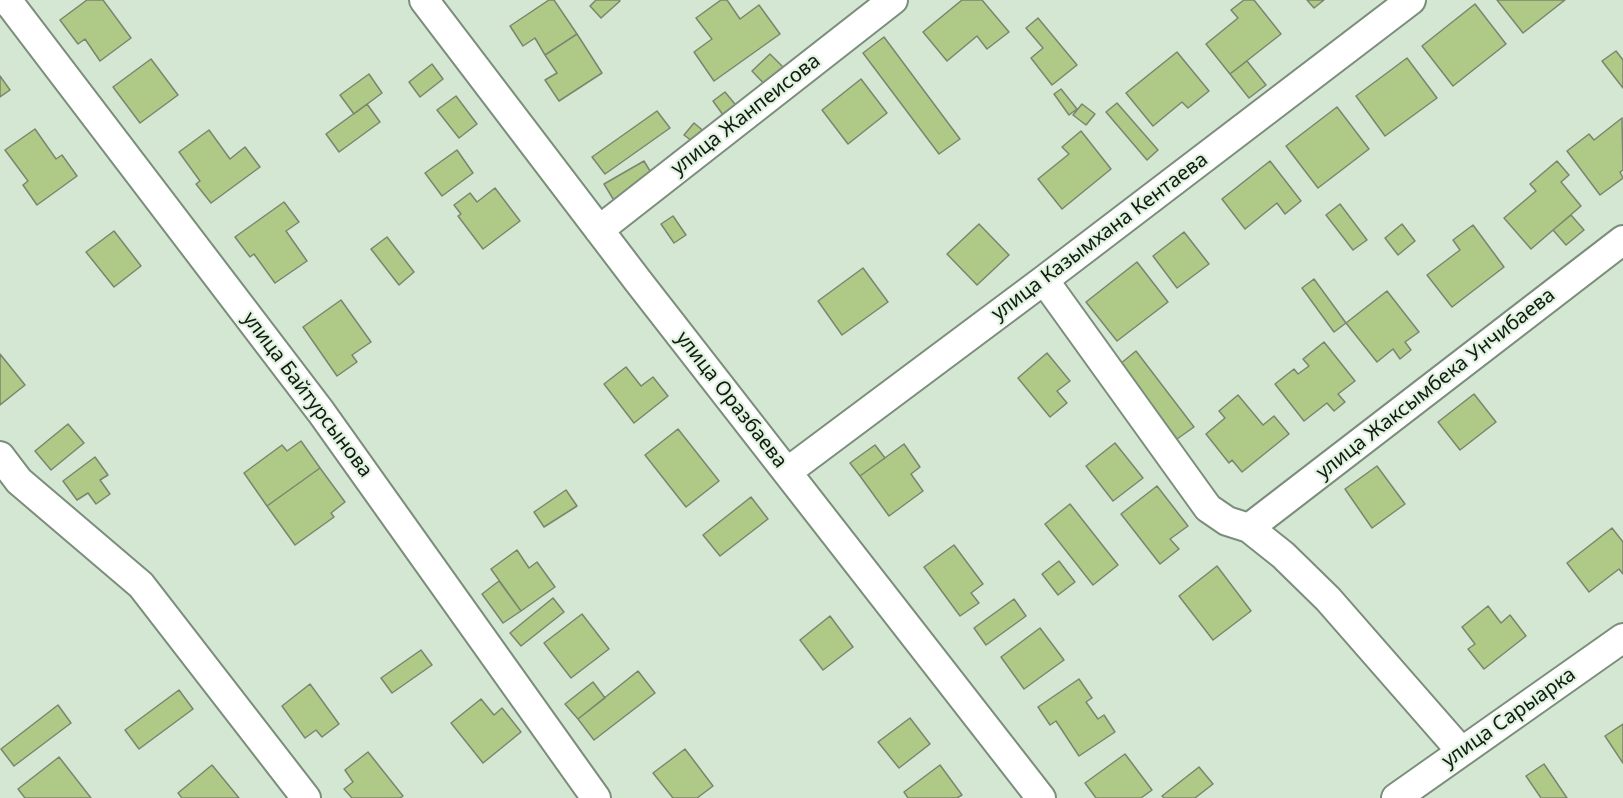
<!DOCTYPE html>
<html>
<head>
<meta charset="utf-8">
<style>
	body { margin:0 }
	canvas { display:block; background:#d3e7d2 }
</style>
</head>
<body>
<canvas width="1623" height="798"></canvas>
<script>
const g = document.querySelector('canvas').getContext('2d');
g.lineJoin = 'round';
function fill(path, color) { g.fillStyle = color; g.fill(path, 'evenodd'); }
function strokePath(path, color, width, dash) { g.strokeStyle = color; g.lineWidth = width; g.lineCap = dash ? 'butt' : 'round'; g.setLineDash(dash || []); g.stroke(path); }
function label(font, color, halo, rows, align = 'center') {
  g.font = font + ' "Noto Sans",sans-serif'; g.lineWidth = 4.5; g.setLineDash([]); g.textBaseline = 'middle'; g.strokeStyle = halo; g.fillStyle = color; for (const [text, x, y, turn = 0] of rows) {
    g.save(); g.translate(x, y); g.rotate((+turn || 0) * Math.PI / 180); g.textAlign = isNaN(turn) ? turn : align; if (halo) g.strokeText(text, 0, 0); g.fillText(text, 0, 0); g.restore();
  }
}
const building = new Path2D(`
	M87,0H103L131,38L100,61L85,39L78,44L60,20Z
	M549,0H554L577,34L545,55L535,38L523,46L510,26Z
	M596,0H619L620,1L601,18L590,6Z
	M721,0H727L740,19L759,5L780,34L714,81L694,52L712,39L696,18Z
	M962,0H982L1009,32L987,49L977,36L947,61L923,32Z
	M1244,0H1254L1281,34L1230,74L1206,44L1238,18L1231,10Z
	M1307,0H1324L1314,8Z
	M1497,0H1565L1523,33Z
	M1475,4L1506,44L1453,86L1422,46Z
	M1038,18L1077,65L1052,85L1031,58L1043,48L1026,28Z
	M577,34L602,73L559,101L545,80L557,73L545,55Z
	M884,37L960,139L939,154L863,53Z
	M1616,51L1623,60V88L1602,61Z
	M1177,52L1209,91L1188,108L1182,102L1153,126L1126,93Z
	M770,54L787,71L769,89L752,71Z
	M1407,58L1437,98L1385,136L1356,96Z
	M151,59L178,95L140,123L113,87Z
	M1247,61L1266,85L1249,98L1230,74Z
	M432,64L443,79L420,97L409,82Z
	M369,74L382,93L354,114L340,95Z
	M0,76L10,90L0,97Z
	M861,79L887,113L848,144L822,110Z
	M1061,89L1077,109L1069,115L1054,94Z
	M725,92L739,109L726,119L713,101Z
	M456,96L477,124L459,138L437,110Z
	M1117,103L1158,150L1147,160L1106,112Z
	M367,104L380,122L339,152L326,134Z
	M1082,104L1095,114L1086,125L1073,115Z
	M1337,107L1369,149L1318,188L1286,146Z
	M657,111L670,128L605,174L592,157Z
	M1622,118L1623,170L1620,172L1623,178L1600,195L1567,151L1589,134L1594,140Z
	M694,123L706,133L697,145L684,135Z
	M35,129L56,159L62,155L77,176L37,205L23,185L28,181L5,150Z
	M209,130L230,159L245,147L260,167L211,203L196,184L200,181L179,152Z
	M1081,131L1111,169L1062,209L1038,179L1069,154L1062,147Z
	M457,150L473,173L442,196L425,173Z
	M644,161L653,176L615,202L604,184Z
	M1270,161L1301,201L1285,214L1277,203L1245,229L1222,199Z
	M1557,161L1569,175L1561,182L1581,206L1531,249L1504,218L1536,191L1530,184Z
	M495,188L520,221L483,249L458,216L461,214L454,205L470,193L477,202Z
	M284,202L299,222L286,231L307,261L275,283L254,254L250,257L235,237Z
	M1340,204L1367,240L1353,250L1326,215Z
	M1571,215L1584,230L1566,245L1553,230Z
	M673,216L686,235L674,243L661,224Z
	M979,224L1009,255L977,285L947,254Z
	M1402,224L1415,241L1398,255L1385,238Z
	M1473,225L1504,267L1452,307L1427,275L1460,250L1453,240Z
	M114,231L141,266L114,287L86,252Z
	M1184,232L1209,264L1177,288L1153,256Z
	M387,237L414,272L399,285L371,249Z
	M1137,262L1168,302L1117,341L1086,302Z
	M863,268L888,302L842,335L818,301Z
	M1314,279L1346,323L1334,332L1302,288Z
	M1387,291L1419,332L1405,342L1411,350L1400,359L1393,349L1377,362L1346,323Z
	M341,300L371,342L352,355L357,362L337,376L303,327Z
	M1324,342L1355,381L1338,394L1345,402L1334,411L1327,403L1304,421L1275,384L1294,369L1298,374L1309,366L1303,359Z
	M1136,351L1194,427L1177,439L1120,364Z
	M1047,353L1070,381L1057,391L1067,403L1050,417L1018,378Z
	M0,354L25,385L0,405Z
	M626,367L641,386L653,377L668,396L634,423L604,384Z
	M1474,394L1496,422L1460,450L1438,422Z
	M1238,395L1263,425L1274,416L1289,434L1242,472L1232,460L1229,463L1206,434L1225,418L1219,411Z
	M68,424L84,443L51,470L35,451Z
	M678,429L719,481L686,507L645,455Z
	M301,441L320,468L267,506L244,473L282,445L287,451Z
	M1115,443L1143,478L1113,501L1086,466Z
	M904,444L920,467L911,474L923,491L889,516L860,476Z
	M875,445L885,458L860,476L850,463Z
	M95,457L108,475L100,480L110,494L96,504L88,493L77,500L63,481Z
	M1377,466L1405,504L1372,528L1345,489Z
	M320,468L345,502L331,513L334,517L295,545L267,506Z
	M1157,486L1188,526L1170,539L1179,549L1160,564L1121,514Z
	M566,490L577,506L544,527L534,512Z
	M751,497L768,519L720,556L703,535Z
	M1070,504L1118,565L1093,585L1045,524Z
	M1612,528L1623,542V574L1619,569L1589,592L1567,563Z
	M954,545L983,584L971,593L979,603L960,616L924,567Z
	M517,550L529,568L537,562L555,587L521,611L491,569Z
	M1059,561L1075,582L1058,595L1042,574Z
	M1217,566L1251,611L1213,640L1179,596Z
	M499,581L521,611L503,623L482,594Z
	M553,598L564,612L521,646L510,633Z
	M1014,599L1026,616L986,645L974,628Z
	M1488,606L1501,623L1510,615L1526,636L1484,669L1468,649L1475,644L1462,627Z
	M582,614L609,649L571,678L544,643Z
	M830,616L853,647L823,670L800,640Z
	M1040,628L1064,660L1024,689L1001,657Z
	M421,650L432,665L392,693L381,678Z
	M638,671L655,693L594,740L578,719Z
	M1079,679L1092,698L1086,702L1098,719L1104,715L1115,732L1079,756L1056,721L1050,725L1038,707Z
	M593,682L605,698L578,719L565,704Z
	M310,684L339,724L322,737L316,730L305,738L282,706Z
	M179,690L193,709L139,749L125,730Z
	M481,699L494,715L502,708L521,732L483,763L451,723Z
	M58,705L71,723L14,766L1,749Z
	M910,718L930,744L899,768L878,742Z
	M1623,724V763L1605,736Z
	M685,749L713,786L697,798H673L653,773Z
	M368,752L403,796L400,798H352L344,789L353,782L345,770Z
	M1125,754L1152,790L1141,798H1096L1085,783Z
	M59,757L91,798H25L18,789Z
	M1544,764L1567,798H1541L1526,776Z
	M212,765L239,798H182L178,793Z
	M940,765L962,795L957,798H908L904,792Z
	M1199,767L1213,784L1195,798H1164L1162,796Z`);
const street = new Path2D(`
	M7,0L321,412L596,798
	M424,0L638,281L1041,798
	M599,230L893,0
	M1044,280L1208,508L1227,521L1249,528L1283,555L1328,599L1461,751
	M0,456L19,481L141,585L306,798
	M787,472L1044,280L1411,0
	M1249,528L1623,240
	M1396,798L1623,638`);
const streetNames = [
	["улица Жанпеисова",746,115,-38],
	["улица Казымхана Кентаева",1100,237,-37],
	["улица Жаксымбека Унчибаева",1436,384,-38],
	["улица Байтурсынова",307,395,53],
	["улица Оразбаева",731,400,52],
	["улица Сарыарка",1509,718,-35]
];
fill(building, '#afca86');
strokePath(building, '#7c856f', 1.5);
strokePath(street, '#7b8d7b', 32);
strokePath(street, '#fff', 28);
label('20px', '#131a13', '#e0f4df', streetNames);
</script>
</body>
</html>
